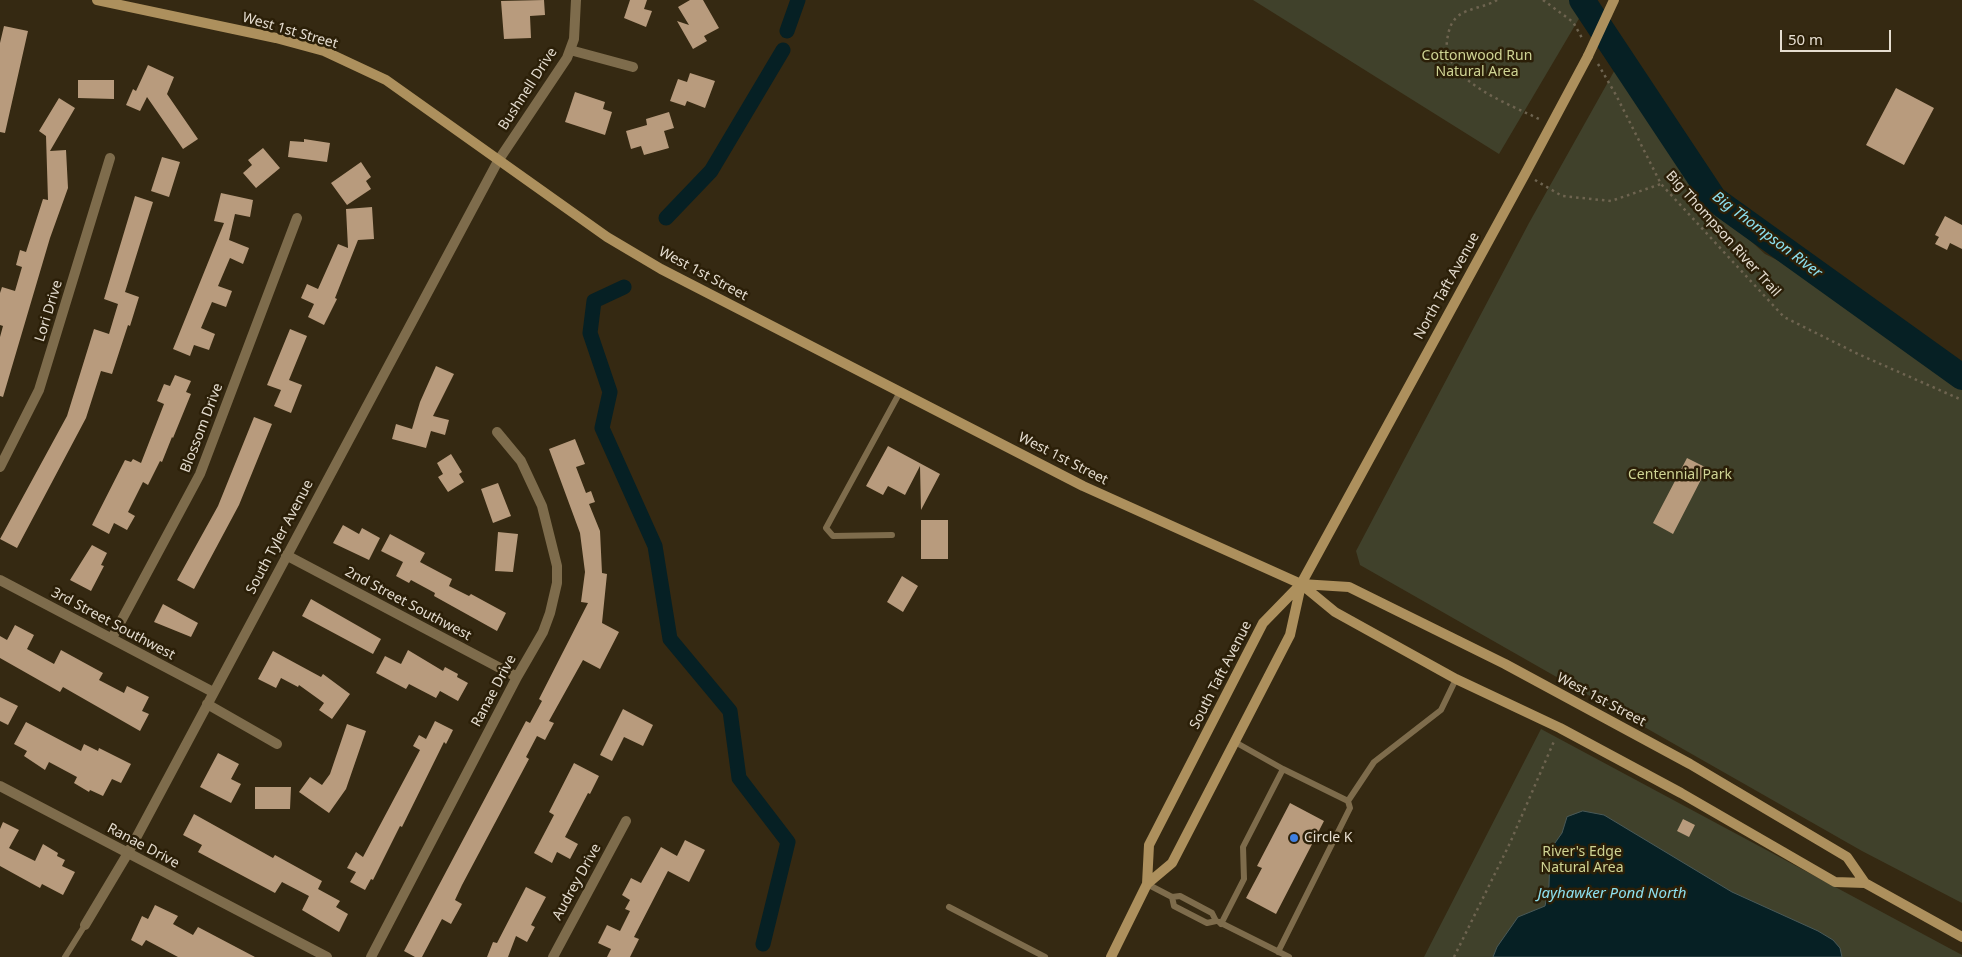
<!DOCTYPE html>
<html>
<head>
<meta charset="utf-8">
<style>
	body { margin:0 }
	#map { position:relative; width:1962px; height:957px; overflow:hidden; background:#352912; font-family:"Noto Sans",sans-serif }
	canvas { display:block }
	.scale { position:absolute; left:1780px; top:30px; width:111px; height:22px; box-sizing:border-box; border:2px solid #e5ddd0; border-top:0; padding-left:6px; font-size:15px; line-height:18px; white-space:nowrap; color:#e5ddd0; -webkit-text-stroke:4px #2b1f08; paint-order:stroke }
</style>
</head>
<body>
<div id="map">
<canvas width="1962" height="957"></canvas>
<div class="scale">50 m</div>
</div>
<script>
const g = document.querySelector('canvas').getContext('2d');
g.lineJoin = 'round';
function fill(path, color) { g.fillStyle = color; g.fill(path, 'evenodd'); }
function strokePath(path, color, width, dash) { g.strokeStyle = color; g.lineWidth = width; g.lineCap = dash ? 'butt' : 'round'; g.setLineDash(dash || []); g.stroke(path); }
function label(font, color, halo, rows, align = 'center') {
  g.font = font + ' "Noto Sans",sans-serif'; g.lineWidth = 5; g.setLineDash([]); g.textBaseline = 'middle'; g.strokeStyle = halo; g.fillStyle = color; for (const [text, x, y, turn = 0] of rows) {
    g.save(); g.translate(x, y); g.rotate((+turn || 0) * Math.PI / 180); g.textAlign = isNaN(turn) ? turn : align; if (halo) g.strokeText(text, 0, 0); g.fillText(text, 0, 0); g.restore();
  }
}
const green = new Path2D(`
	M1253,0H1590L1499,154Z
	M1617,66L1671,148L1698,193L1765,254L1803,273L1900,347L1962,384V903L1862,851L1360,565L1356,551L1529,223Z
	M1541,729L1962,955V957H1424Z`);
const water = new Path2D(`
	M1583,811L1604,815L1732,892L1818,931L1833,940L1840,948L1842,957H1493L1497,947L1518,917L1545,906L1549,886L1550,850L1562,833L1567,817Z`);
const canal = new Path2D(`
	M787,31L798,0
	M666,218L711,171L783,50
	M624,287L594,301L590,333L610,392L602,428L655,546L670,639L730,711L739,778L788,842L763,944`);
const river = new Path2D(`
	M1582,0L1714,199L1962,377`);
const building = new Path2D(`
	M544,0L545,15L530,16L531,38L504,39L501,1Z
	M630,0H647L644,9L652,11L646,27L624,18Z
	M690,0H703L719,28L704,36L707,41L693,49L677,21L689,25L678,7Z
	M4,26L28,31L5,133L0,132V43Z
	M148,65L174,77L167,94L198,139L183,149L147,97L140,111L126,105L133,89L136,91Z
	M690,73L715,81L705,108L687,101L685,106L670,101L678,79L687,82Z
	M78,80H114V99L78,98Z
	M1896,88L1934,108L1904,165L1866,145Z
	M575,92L605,102L603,109L612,112L605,135L565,122Z
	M59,98L75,108L50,151L66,150L68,188L50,238L3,397L0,396V337L3,326L0,325V293L2,287L15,291L22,267L16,265L20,250L26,252L43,199L48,200L46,136L39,131Z
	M669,112L674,128L664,131L669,148L644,155L641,146L631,149L626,131L647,125L646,119Z
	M304,139L330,143L327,162L288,157L290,141L304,142Z
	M263,148L280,168L256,188L243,173L252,165L248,160Z
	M162,157L180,162L169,197L151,191Z
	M361,162L371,177L366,181L371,189L347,205L331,183Z
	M221,193L253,200L250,217L235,214L229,240L249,248L243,264L230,258L218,286L232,291L226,307L212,302L201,328L215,334L209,350L194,345L190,356L173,349L224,223L214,221Z
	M135,196L153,202L125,292L139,297L130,326L128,325L112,374L101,371L86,418L17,548L0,539L67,416L94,329L109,334L118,304L104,299Z
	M372,207L374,239L358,240L335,298L337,299L324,325L308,317L314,304L301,298L307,284L318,289L338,244L348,248L346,209Z
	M1945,216L1962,225V249L1950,243L1947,250L1935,244L1939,237L1935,235Z
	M290,329L307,336L289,380L302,385L291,413L274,406L281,390L267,385Z
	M436,366L454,374L433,416L449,420L445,435L431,431L426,448L392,439L396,424L412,429L420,402Z
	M175,375L191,381L186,392L191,394L173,438L172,437L162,462L160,461L148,485L143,482L128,512L135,516L127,530L114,523L109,534L92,525L95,519L125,460L131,462L133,459L141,463L164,404L157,401L164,384L170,386Z
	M254,417L272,424L239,505L194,589L177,580L218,506Z
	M575,439L585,464L576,467L586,493L591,491L595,502L589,504L600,531L602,573L607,574L602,623L619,632L600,669L583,660L549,721L554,723L545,740L537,736L526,757L529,759L462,885L455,900L462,904L451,924L442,919L422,957H415L404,951L526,721L530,723L542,701L539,699L588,603L581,602L585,572L580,533L549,449Z
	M888,446L940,474L921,510L920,466L905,495L888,486L883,495L866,486Z
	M451,454L462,472L459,474L464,482L448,492L438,477L443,474L437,463Z
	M1687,458L1707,468L1673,534L1653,523Z
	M498,483L511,516L493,523L481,489Z
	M921,520H948V559H921Z
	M343,525L359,534L362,528L380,538L369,560L333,543Z
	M498,532L518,534L513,572L495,571Z
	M390,534L425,553L420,562L452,579L449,586L469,596L471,594L506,613L497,631L434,596L435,593L411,580L409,583L396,576L403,562L381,551Z
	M92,545L107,553L101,565L104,566L91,591L70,580Z
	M902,576L918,586L903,612L887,602Z
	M311,599L381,639L373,654L302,616Z
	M163,604L198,623L191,637L154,622Z
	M15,625L34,635L27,649L54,664L61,650L103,673L99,680L124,693L127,686L149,697L142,711L149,714L140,731L63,687L60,692L0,658V636L7,640Z
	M408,650L443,671L445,667L458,674L457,677L468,683L458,701L440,691L436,698L409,684L406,689L376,673L385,656L401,664Z
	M273,651L321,677L323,674L350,694L332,719L319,710L324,703L299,685L298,687L281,678L276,688L258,679Z
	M0,697L18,706L8,725L0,721Z
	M623,709L653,725L643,746L624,737L612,761L600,755Z
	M435,721L453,730L446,744L444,742L402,827L400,826L373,880L371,879L365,890L350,882L356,872L347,868L356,852L363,857L420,750L413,746L419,735L426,739Z
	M26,722L81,751L84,744L98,751L99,748L131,764L121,783L112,779L103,796L90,790L89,792L74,783L77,777L49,762L45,770L24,756L27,751L14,744Z
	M347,724L366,731L346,789L329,813L299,792L310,777L322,785L330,774Z
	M218,753L239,764L231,779L241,784L231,803L200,787Z
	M574,763L599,776L590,794L588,793L565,837L578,844L570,859L557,852L552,863L534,853L554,815L549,812Z
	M255,787H291L290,809H255Z
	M1290,803L1324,821L1276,914L1246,898L1262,868L1257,866Z
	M194,814L273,858L275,855L322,881L318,889L340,901L336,907L348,914L339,932L302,910L309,896L282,882L275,893L198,852L202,845L183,835Z
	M1683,819L1695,825L1689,837L1677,831Z
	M3,822L19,830L9,848L35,861L43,844L58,853L57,856L65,860L62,866L75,872L63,895L42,884L40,888L0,866V829Z
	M685,840L705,850L689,882L668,871L634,937L639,939L630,957H607L611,949L598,943L607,925L620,931L630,911L625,909L630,900L622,895L631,878L641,883L661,847L677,856Z
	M526,887L546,897L531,925L535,927L527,942L516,936L508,957H487L493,942L497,943Z
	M155,905L178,916L173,924L193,935L198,927L255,957H178L146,940L142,946L131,940L142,916L148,919Z`);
const path = new Path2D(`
	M1497,0C1486,7 1468,8 1458,16C1450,23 1449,30 1447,40C1442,81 1512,105 1541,120
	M1543,0L1573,22L1582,38
	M1598,64L1616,95L1661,184L1784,317L1858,354L1962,400
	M1535,180L1562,196L1611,201L1661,184
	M1454,957L1510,843L1555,739`);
const lane = new Path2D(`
	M892,535L833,536L826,528L900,392
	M1348,801L1374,762L1441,710L1456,679
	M1147,884L1172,897L1180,896L1212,913L1216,921L1207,923L1174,906L1172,897
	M949,907L1045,957
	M1219,922L1289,957
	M1221,924L1244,879L1243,847L1283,769L1235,742
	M1278,952L1350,808L1348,801L1283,769
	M65,957L85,925`);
const street = new Path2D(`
	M570,50L633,67
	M0,467L39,390L110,158
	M286,555L517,677
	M0,580L213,692
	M112,638L200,474L297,218
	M207,704L277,744
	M0,786L327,957
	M85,925L128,853L498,161L567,58L574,39L576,0
	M371,957L517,677L543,632L550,613L557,583V566L542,506L521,461L497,432
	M553,957L626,821`);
const secondary = new Path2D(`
	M97,0L276,38L324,51L386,80L607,237L661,269L1083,486L1301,584L1335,612L1456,679L1560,728L1681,793L1835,882L1865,883L1962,937
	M1301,584L1349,587L1505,664L1690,764L1847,857L1865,883
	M1147,884L1172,863L1290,635L1301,585
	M1111,957L1147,884L1149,845L1263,623L1301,584L1525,174L1588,56`);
const secondaryBridge = new Path2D(`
	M1588,56L1614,0`);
const markers = [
	[1294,838,5,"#3f7fe0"]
];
const streetNames = [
	["West 1st Street",290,31,16],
	["Bushnell Drive",528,89,-57],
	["Big Thompson River Trail",1723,234,48],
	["West 1st Street",703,274,28],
	["North Taft Avenue",1447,286,-61],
	["Lori Drive",49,311,-73],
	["Blossom Drive",202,428,-69],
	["West 1st Street",1063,459,27],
	["South Tyler Avenue",280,537,-62],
	["2nd Street Southwest",408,604,28],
	["3rd Street Southwest",113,624,28],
	["South Taft Avenue",1221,675,-63],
	["Ranae Drive",494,691,-62],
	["West 1st Street",1601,700,28],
	["Ranae Drive",143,846,28],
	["Audrey Drive",577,882,-61]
];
const parkNames = [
	["Cottonwood Run",1477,56],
	["Natural Area",1477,72],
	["Centennial Park",1680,475],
	["River's Edge",1582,852],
	["Natural Area",1582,868]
];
const poiNames = [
	["Circle K",1304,838]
];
const waterNames = [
	["Big Thompson River",1767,235,37],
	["Jayhawker Pond North",1612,894]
];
fill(green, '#40412b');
fill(water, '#062024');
strokePath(water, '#495958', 1);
strokePath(canal, '#062024', 15);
strokePath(river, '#062024', 26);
fill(building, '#b89b7d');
strokePath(path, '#6e6450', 2.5, [2.5, 4]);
strokePath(lane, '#7e6c4c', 6);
strokePath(street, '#7e6c4c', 10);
strokePath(secondary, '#ad905d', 10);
strokePath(secondaryBridge, '#ad905d', 10);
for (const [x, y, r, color] of markers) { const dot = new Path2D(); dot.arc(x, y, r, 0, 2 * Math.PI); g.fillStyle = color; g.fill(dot); strokePath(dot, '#2b1f08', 2); }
label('14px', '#e5ddd0', '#2b1f08', streetNames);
label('14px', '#cfd494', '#2b1f08', parkNames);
label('14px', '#e5ddd0', '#2b1f08', poiNames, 'left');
label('italic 15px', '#8de0ef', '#2b1f08', waterNames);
</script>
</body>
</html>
